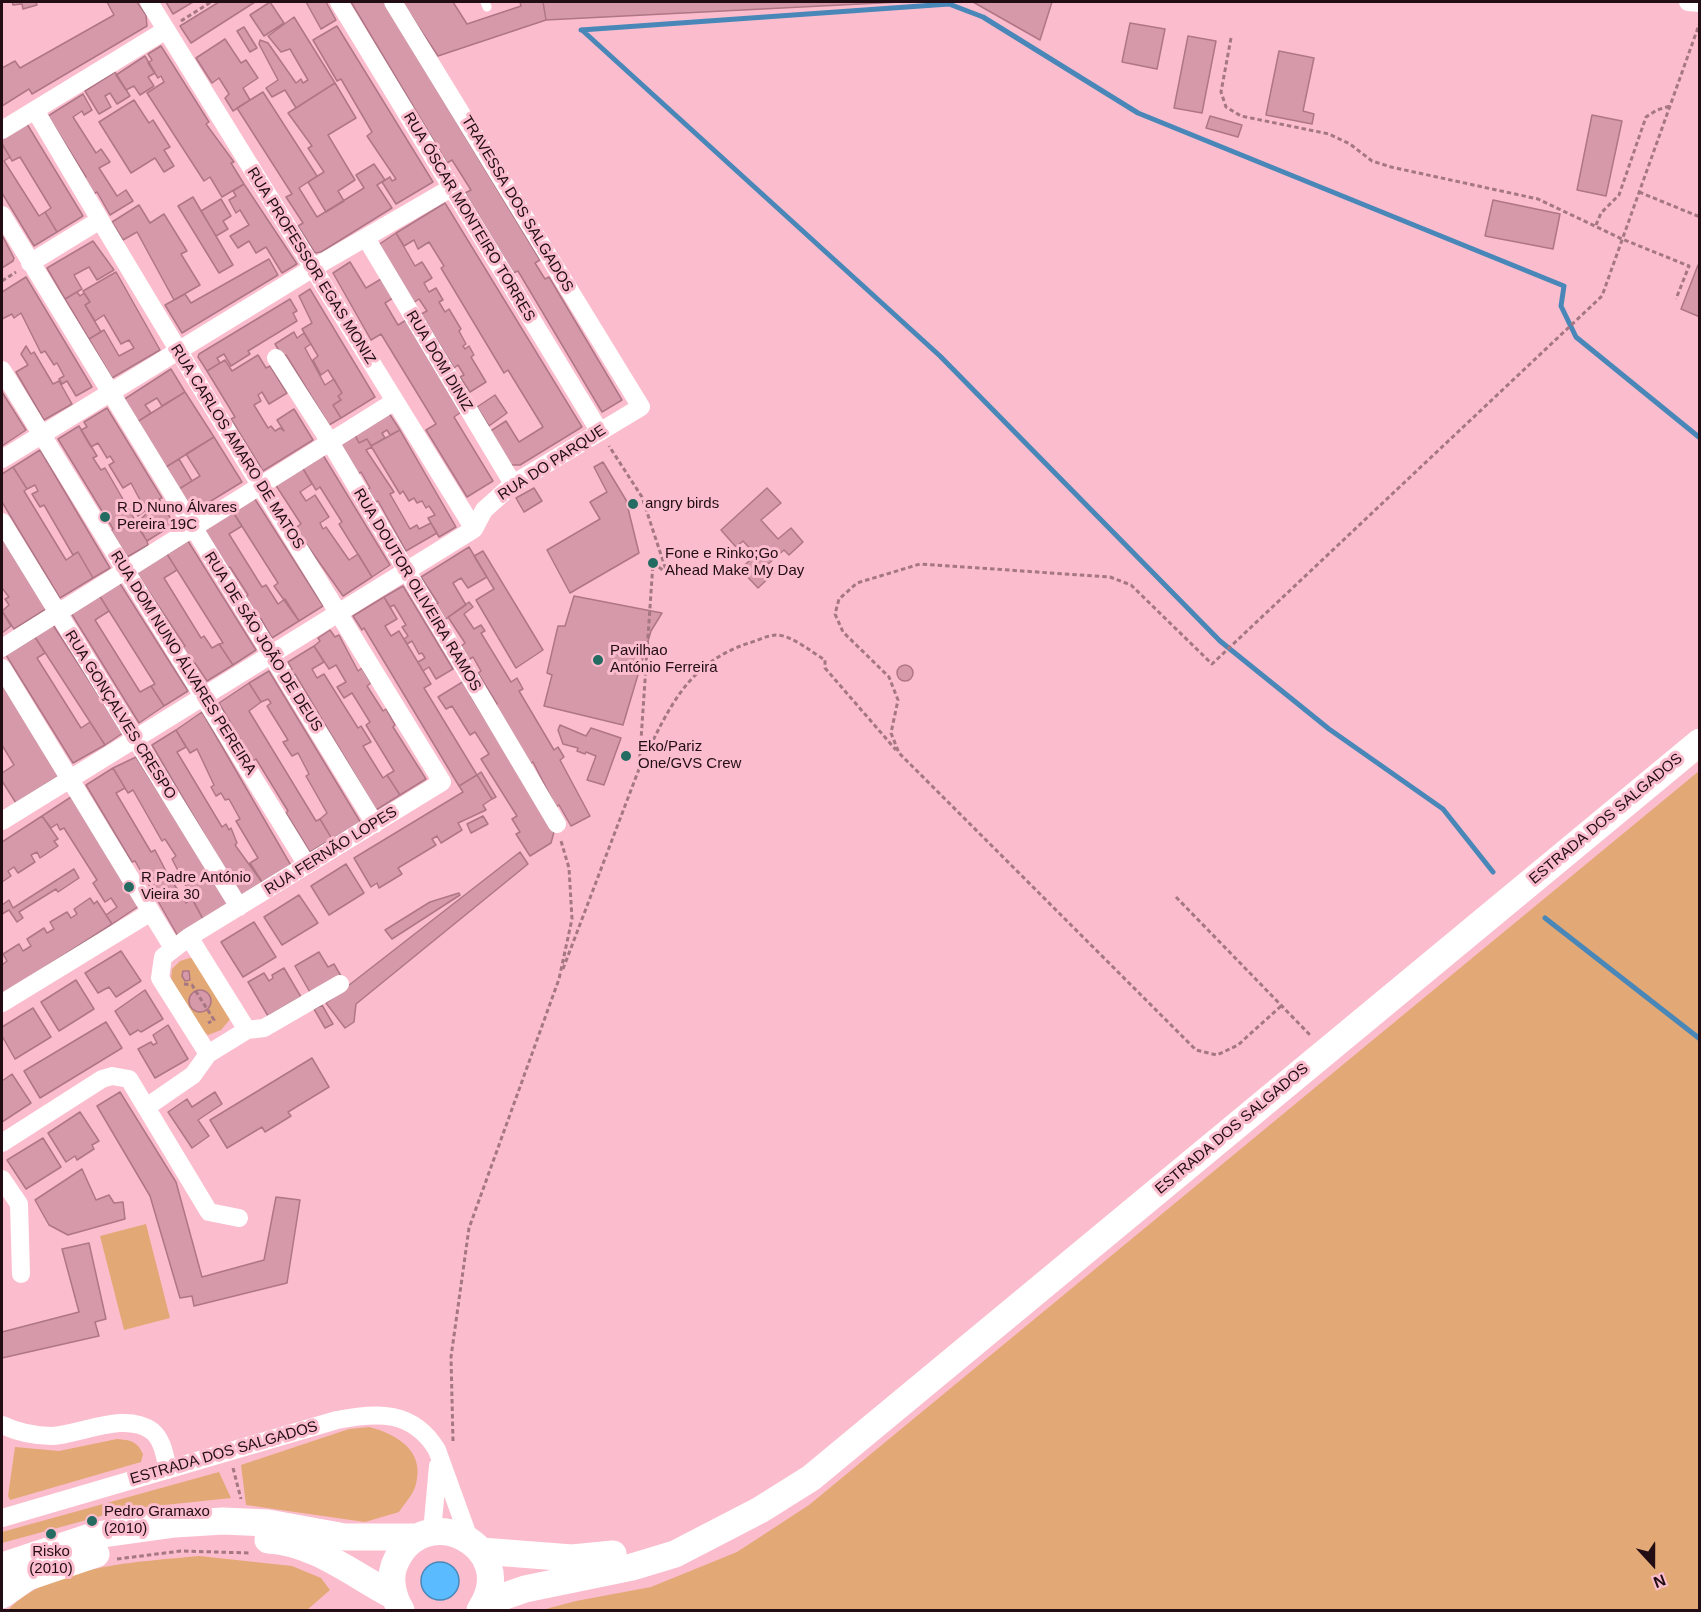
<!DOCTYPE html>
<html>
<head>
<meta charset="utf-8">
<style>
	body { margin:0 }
	#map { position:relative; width:1701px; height:1612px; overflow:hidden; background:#fbbdcd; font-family:Helvetica,sans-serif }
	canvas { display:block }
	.frame { position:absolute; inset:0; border:3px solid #220d14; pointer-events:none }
	.north { position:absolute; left:1623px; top:1534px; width:60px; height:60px; -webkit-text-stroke:4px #fbbdcd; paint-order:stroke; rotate:159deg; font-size:16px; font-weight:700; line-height:24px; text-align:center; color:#220d14 }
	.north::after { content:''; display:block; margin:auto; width:21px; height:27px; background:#220d14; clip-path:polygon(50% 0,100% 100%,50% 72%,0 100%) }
</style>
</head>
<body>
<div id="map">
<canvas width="1701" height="1612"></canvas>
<div class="frame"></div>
<div class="north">N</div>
</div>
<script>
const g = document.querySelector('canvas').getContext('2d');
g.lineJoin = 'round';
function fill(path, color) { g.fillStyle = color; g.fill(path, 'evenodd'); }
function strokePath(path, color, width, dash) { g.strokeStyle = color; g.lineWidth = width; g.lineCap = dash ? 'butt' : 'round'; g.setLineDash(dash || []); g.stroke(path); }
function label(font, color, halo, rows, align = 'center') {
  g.font = font + ' Helvetica,sans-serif'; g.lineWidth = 6; g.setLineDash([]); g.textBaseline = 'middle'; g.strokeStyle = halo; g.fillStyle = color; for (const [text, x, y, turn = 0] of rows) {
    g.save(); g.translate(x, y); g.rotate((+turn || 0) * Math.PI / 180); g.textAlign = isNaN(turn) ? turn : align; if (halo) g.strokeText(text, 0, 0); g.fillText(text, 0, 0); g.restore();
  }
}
const green = new Path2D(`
	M1699,771V1610H542L576,1601L651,1587L737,1552L809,1505Z
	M190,958L195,959L232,1017L221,1030L208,1035L202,1031L171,979L172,969L180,961Z
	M146,1224L170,1318L124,1330L100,1236Z
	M369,1427C397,1434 425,1451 416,1484C414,1494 404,1504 399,1512L365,1522L246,1505L241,1465L349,1429Z
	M117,1439C130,1440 137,1441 143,1454L141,1462L10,1500L8,1496L15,1447L59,1451Z
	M219,1472L231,1498L127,1509L2,1543V1532Z
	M199,1556L292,1566L321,1578L330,1590L307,1610H8C51,1565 139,1562 199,1556Z`);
const water = new Path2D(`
	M421 1581a19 19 0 1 1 38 0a19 19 0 1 1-38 0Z`);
const stream = new Path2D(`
	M581,30L949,4L983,17L1138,113L1564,286L1561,306L1576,337L1700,438
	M582,30L940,356L1220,641L1329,729L1443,809L1493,872
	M1545,918L1700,1039`);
const building = new Path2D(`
	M12,2H36L37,5L23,9L22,4L13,5Z
	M107,2H137L146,15L147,26L32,94L29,89L2,106V68L15,61L20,68L114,15Z
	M166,2H193L173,14Z
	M219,2H255L191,43L180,26Z
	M270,2L284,23L264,36L250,15Z
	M306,2H326L336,20L321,29Z
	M351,2H384L540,260L535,263L545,279L549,277L622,400L602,412L518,271L513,273L465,193L471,190L452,160L447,163Z
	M402,2H453L467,24L521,6L520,2H543L546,20L438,56Z
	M543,2H900L546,20Z
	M973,2H1052L1040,40Z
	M294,17L335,83L296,108L285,90L272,97L266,88L278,80L259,44L260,40L268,43L296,83L301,79L303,83L308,80L290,49L281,52L268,36Z
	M1130,23L1165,29L1157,69L1122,62Z
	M337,26L433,182L396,204L382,182L390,177L392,181L396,179L367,136L372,132L341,79L337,81L313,40Z
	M244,27L257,48L250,52L237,31Z
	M1188,36L1216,41L1202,113L1174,108Z
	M225,39L241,63L246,60L258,78L243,88L250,100L233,111L225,98L229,94L219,78L212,83L196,58Z
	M161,46L209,122L206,124L234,162L231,163L244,184L222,197L210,177L204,181L147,93L164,82L161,76L158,78L148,63L152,60L148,54Z
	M1279,51L1314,58L1303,111L1314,114L1312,124L1266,115Z
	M145,56L155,73L148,77L154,86L140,95L134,86L126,90L116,75Z
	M115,72L130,96L117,104L110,93L105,96L111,107L99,114L85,91Z
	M335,83L356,118L328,135L355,180L338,191L344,201L326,212L308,182L324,172L308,148L312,146L288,113Z
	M263,92L317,176L299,188L317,217L364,188L356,175L374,164L385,180L377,185L392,208L321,252L315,253L298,226L303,223L286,197L292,194L237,108Z
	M83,94L92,110L84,115L82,111L73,117L96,153L101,149L110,162L99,168L117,196L126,190L133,201L110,215L97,192L92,195L82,179L86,177L48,116Z
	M134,100L149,123L153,120L170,147L164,150L174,166L164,172L155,158L131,173L99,122Z
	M1592,115L1622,121L1606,196L1577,190Z
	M1210,116L1242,125L1238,137L1206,128Z
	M27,124L83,216L57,232L45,212L51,208L20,157L12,161L2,143V139Z
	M2,144L10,157L4,161L39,216L45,212L57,232L34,246L2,193Z
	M244,184L297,264L282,273L266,247L256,253L249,241L238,248L230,236L249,225L240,210L236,213L229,200L236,196L233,191Z
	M193,197L233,265L219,273L178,206Z
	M221,199L231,216L223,221L228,229L216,236L201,211Z
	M1493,200L1560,214L1553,249L1485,236Z
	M445,203L582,427L520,465H509L489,432L506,421L519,442L543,427L508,370L504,373L441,268L444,266L429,242L418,249L414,240L404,246L396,233Z
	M139,205L150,223L164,214L187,251L181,254L200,285L174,300L137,232L123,240L112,222Z
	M396,233L415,266L422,262L432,278L424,283L429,292L436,288L443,300L439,302L445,312L449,309L461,329L459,331L466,344L463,346L465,349L469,346L474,355L471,357L486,382L470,392L460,377L464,375L458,365L454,368L421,314L427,311L419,299L413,303L378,245Z
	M2,235L14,258L13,261L2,268Z
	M93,241L114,270L97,280L89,267L74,275L82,289L65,299L47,268Z
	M269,259L278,275L182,333L165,305L185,294L191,303Z
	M350,262L366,288L381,279L393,298L385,303L398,325L408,319L464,410L454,417L493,481L467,497L426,430L436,424L381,334L371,340L333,273Z
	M1698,265L1700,266V317L1681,309Z
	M116,272L160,350L112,378L89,339L104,330L119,356L134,348L129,340L121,344L104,315L95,321L85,305L90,302L83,291Z
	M26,277L92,387L76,396L67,381L62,384L59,379L64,376L57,363L54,365L45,351L41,353L21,313L14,318L12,314L2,319V292Z
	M310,289L375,397L341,418L333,405L341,400L338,396L342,393L328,370L321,375L313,360L318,356L302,329L312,323L299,296Z
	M77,292L80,296L84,293L90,302L85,305L101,332L89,339L65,299Z
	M290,299L297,311L293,313L297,321L248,351L250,354L231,366L224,354L217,358L220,363L207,371L198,357L199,354Z
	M294,332L297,338L304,333L311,344L305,348L325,385L334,379L342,393L338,396L341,400L333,405L341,418L329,425L286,355L283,357L275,344Z
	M26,346L31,354L34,352L53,384L59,381L72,404L44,420L16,372L28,365L21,354Z
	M258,355L266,368L270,366L287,393L269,404L262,392L258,395L261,401L254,405L268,428L271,426L275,431L280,428L284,431L277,420L294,409L313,440L263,471L231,419L235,417L207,371L225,360L232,371Z
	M171,369L185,392L162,406L157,398L145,405L151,413L137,422L123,400Z
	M2,392L26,430L2,446Z
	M185,392L214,437L166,467L137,422Z
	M495,395L507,413L489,426L477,407Z
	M107,408L162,498L159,499L174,524L147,541L136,524L147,513L145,511L138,516L131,505L140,500L131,483L123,488L109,465L114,462L110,456L107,458L98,443L91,447L81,430L87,427L84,422Z
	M389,413L400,430L390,435L387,430L382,433L385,438L371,446L367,439L359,443L354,433Z
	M79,426L97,456L93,458L101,470L105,468L147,541L148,545L127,557L111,531L113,529L58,439Z
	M400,430L456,527L439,537L428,518L435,515L429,506L426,508L422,501L417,503L414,498L409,501L403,491L400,494L371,446Z
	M354,433L359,443L367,439L372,447L366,450L394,492L390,494L410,529L417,525L419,529L431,523L437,533L406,551L378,501L373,503L366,490L370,488L361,472L357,475L338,442Z
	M214,437L242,482L193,512L179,489L200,476L186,454Z
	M40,450L110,568L93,578L78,552L73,555L44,505L40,507L32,494L38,491L35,485L27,489L13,467Z
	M323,455L390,565L372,577L339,524L342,522L320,487L316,490L302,467Z
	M179,459L192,481L179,489L166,467Z
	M603,462L626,500L639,553L570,593L547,550L600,519L590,502L607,492L594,467Z
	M13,467L27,489L24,491L66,560L78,552L93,578L60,598L2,502V474Z
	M302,467L312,484L300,492L306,501L315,495L329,517L320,523L323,529L326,527L349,560L358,554L372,577L343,596L295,528L301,524L275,484Z
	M534,488L542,501L524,512L516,498Z
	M767,488L781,503L761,520L778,539L791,528L803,542L789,555L784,550L767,565L774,573L758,588L740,569L756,555L743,541L736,547L721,530Z
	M253,496L323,606L299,621L274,586L278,583L231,509Z
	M231,509L242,526L229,534L262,587L266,585L278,604L285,599L299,621L272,638L261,619L257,621L243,599L248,595L230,567L227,569L201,529Z
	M2,538L46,609L14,629L2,611L9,605L5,599L9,597L2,588Z
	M188,541L256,650L233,665L219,644L223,643L167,554Z
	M469,547L487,577L468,588L461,578L453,583L466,605L443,621L433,606L438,603L421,577Z
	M483,551L543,650L516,668L476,600L494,589L474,556Z
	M167,554L177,570L164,578L201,638L204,636L212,648L219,644L233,665L207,681L195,663L192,665L182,648L185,646L136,572Z
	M119,582L188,691L164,706L151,686L155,684L99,595Z
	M403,586L453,669L436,679L429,667L423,671L418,662L425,658L422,653L419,654L412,641L407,644L404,639L408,636L402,627L406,625L394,605L390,607L384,597Z
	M99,595L109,611L95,620L140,692L151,686L164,706L139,723L71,613Z
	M574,596L662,613L651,631L623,725L544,706L552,675L547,673L558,626H565Z
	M384,597L397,619L385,626L391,636L399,631L431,684L424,688L477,775L459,786L364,628L362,630L353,616Z
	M469,602L473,607L464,614L474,629L481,625L485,631L481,633L511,682L517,678L523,689L519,691L554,750L558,747L564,757L560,760L590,816L571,826L559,805L556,807L533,762L530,764L494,706L497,704L478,673L481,671L473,657L468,660L460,647L465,643L448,617Z
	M2,611L11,626L2,633Z
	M53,625L123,733L105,745L35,637Z
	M330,630L335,637L339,635L358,671L362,668L371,683L367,686L383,711L386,709L395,725L393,727L426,779L400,795L387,775L394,771L366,725L370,722L352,693L344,698L337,687L346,682L336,665L329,669L314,646L320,641L318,638Z
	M35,637L45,653L37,658L81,728L90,722L105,745L73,763L6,655Z
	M314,646L324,662L312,669L317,678L324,674L358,728L361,726L371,742L363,746L383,778L387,775L400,795L376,810L295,674L292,676L289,672L292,669L288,662Z
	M897 673a8 8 0 1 1 16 0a8 8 0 1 1-16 0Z
	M269,671L361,823L332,839L320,819L327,813L306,776L309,774L298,753L292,756L283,742L288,740L267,706L271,703L268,699L261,702L249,683Z
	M464,681L473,695L471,696L554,832L551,843L530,856L516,834L520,832L512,819L517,816L481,759L489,754L475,732L470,735L452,706L446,709L438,697Z
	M249,683L261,702L249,711L316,821L320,819L332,839L310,852L286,813L288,811L256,759L253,761L219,703Z
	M2,684L60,775L16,803L2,781V773L14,765L2,745Z
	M202,712L293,869L264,885L250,863L258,858L236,821L240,819L229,799L225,800L221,793L216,796L211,787L214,785L197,749L190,753L176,730Z
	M560,725L586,736L591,728L621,738L604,785L587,780L596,756L586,752L585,754L577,751L578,748L563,744L558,730Z
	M176,730L186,747L177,752L222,827L226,824L229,830L231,828L237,843L235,845L264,885L242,899L152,745Z
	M136,757L231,906L205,923L172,859L176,856L165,839L162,841L133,790L128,793L113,768Z
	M113,768L125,788L116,793L151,852L155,850L169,877L177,872L181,880L174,884L186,903L192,899L205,923L179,938L135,861L132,862L86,785Z
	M481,772L496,797L492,799L477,775Z
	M477,775L492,799L483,805L486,810L458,823L462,830L441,843L437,836L432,839L436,845L398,868L402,874L379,888L377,883L371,887L354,858L463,792L459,786Z
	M71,797L139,906L112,924L106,915L117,907L111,898L105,902L93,883L97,880L64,828L60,830L57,824L51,828L42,816Z
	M42,816L58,839L54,841L58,846L40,858L37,852L31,855L35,862L18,873L14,867L8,871L11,876L2,882V842Z
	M483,816L488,824L471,833L467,824Z
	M520,852L528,864L356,1004L354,1022L345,1028L326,1003Z
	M346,864L364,893L329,915L311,886Z
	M74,869L79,878L58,892L56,889L19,912L23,918L17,922L9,910L2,914V905L9,900L13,908Z
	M459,893L460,895L392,939L385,930L430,902Z
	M299,895L318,923L282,945L264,917Z
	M90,898L94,904L97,901L112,924L2,995V965L7,961L3,954L19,944L23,951L31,946L27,939L44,928L47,933L54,929L50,922L67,912L71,918L77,914L74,909Z
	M254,922L276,957L243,977L221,942Z
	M121,951L141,981L116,997L109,987L98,993L85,973Z
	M319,952L328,967L334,964L341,976L311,994L295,966Z
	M284,968L301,997L268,1016L248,982L264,973L269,981L273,978L272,975Z
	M183,971H189L190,980L185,981L182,976Z
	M76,980L94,1009L59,1031L41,1002Z
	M145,990L163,1019L141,1032L138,1030L130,1035L115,1011Z
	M189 1001a11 11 0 1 1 22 0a11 11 0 1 1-22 0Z
	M322,1005L333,1024L325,1028L314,1009Z
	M33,1008L51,1037L15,1059L2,1036V1027Z
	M106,1022L122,1048L40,1098L24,1071Z
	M168,1025L188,1059L155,1078L138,1049L151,1042L153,1045L157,1043L153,1035Z
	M312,1058L329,1087L288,1112L291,1116L265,1132L262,1127L227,1148L210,1120Z
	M12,1074L31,1103L2,1122V1081Z
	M120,1092L176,1182L202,1277L264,1260L276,1197L300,1200L287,1283L194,1306L192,1296L180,1298L150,1196L97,1106Z
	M215,1092L222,1104L198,1120L209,1136L192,1148L168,1112L187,1099L192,1107Z
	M80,1112L99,1141L92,1145L94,1149L77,1160L75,1156L66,1162L48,1133Z
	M43,1138L61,1167L26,1189L7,1160Z
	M82,1169L96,1200L109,1195L114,1203L123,1202L125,1219L68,1235L49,1225L35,1200Z
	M89,1243L106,1319L95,1322L99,1336L2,1358V1332L79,1312L62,1249Z`);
const path = new Path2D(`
	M181,21L211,2
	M1231,38L1221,92L1226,107L1241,116L1329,134L1350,144L1372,161L1391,167L1538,199L1622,239L1689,266L1676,299
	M1639,192L1700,217
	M1596,225L1601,213L1619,195L1646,117L1657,110L1670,106
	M2,281L16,272
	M640,767C668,711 685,664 749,643C757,641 768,635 776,635C792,635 811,652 825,660V668L896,750
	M1176,897L1311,1036
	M563,969L639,769L653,563L667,573L642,497L609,446
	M184,984L192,985L214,1020L208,1023
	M1281,1006L1238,1045L1217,1055L1196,1050L899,753L891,733L898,700L889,677L843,632L835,614L839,599L857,583L920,564L1110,577L1131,585L1212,664L1602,296L1700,22
	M453,1441L451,1357L469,1228L559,979L572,919L569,868L561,841
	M233,1468L241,1499
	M117,1559L181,1551L250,1553`);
const lane = new Path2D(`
	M485,2L487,7`);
const street = new Path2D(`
	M149,2L474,529
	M339,2L600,432
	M393,2L641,407L513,484L484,510L474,529
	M1688,2L1700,3
	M35,110C168,336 305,559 442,782L189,937L163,957L160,978L208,1054L247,1030L189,937
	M2,130L166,30
	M2,215L375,824
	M366,238L513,484
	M30,263L100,220
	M276,358L330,442L557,824
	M2,370L307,865
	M2,459L313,268L451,188
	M2,522L239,907
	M2,648L395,401
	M2,668L173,948
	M2,821L474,529
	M2,1003L151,912
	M247,1030L264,1028L340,984
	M148,1106L193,1075L208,1054
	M2,1143L102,1079L112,1076L129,1079L209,1212L239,1218
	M2,1179L19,1204L21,1274
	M2,1425C17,1432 35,1436 52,1436C82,1434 125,1411 152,1431C163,1440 165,1457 168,1470
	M2,1518L337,1420C377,1412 413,1410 437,1450L470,1541
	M432,1532L438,1466`);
const secondary = new Path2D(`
	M268,1540C314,1542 355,1576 394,1596
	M481,1551L572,1558L613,1554
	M2,1566L96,1535L175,1524L223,1521L268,1523L345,1537H418
	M2,1595L28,1577L96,1554
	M485,1603L525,1589L632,1567L675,1554L760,1510L811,1478L1700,742
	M401,1610C393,1597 389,1580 394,1566C421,1495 523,1546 480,1610`);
const markers = [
	[633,504,6,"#246b61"],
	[105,517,6,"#246b61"],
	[653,563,6,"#246b61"],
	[598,660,6,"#246b61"],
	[626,756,6,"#246b61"],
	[129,887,6,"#246b61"],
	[92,1521,6,"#246b61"],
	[51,1534,6,"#246b61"]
];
const streetNames = [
	["TRAVESSA DOS SALGADOS",517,204,59],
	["RUA ÓSCAR MONTEIRO TORRES",469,217,59],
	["RUA PROFESSOR EGAS MONIZ",311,266,58],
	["RUA DOM DINIZ",439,361,59],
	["RUA CARLOS AMARO DE MATOS",237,447,58],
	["RUA DO PARQUE",552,463,-33],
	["RUA DOUTOR OLIVEIRA RAMOS",417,590,59],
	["RUA DE SÃO JOÃO DE DEUS",263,642,58],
	["RUA DOM NUNO ÁLVARES PEREIRA",183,663,58],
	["RUA GONÇALVES CRESPO",120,715,58],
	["ESTRADA DOS SALGADOS",1606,819,-40],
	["RUA FERNÃO LOPES",331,851,-32],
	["ESTRADA DOS SALGADOS",1232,1129,-40],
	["ESTRADA DOS SALGADOS",224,1453,-16]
];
const poiNames = [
	["angry birds",645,504],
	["R D Nuno Álvares",117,508],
	["Pereira 19C",117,525],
	["Fone e Rinko;Go",665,554],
	["Ahead Make My Day",665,571],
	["Pavilhao",610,651],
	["António Ferreira",610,668],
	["Eko/Pariz",638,747],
	["One/GVS Crew",638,764],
	["R Padre António",141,878],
	["Vieira 30",141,895],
	["Pedro Gramaxo",104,1512],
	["(2010)",104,1529],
	["Risko",51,1552,"center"],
	["(2010)",51,1569,"center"]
];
fill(green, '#e2a876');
fill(water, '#5abbff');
strokePath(water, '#4987b8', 1.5);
strokePath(stream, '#4987b8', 5);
fill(building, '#d599a9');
strokePath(building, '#af7685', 1.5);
strokePath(path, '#a57783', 3, [4.5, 3]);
strokePath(lane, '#fff', 9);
strokePath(street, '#fff', 18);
strokePath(secondary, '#fff', 27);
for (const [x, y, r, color] of markers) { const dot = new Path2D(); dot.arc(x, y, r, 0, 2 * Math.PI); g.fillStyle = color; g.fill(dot); strokePath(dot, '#fbbdcd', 2); }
label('15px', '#220d14', '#fbbdcd', streetNames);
label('15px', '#220d14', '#fbbdcd', poiNames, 'left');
</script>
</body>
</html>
